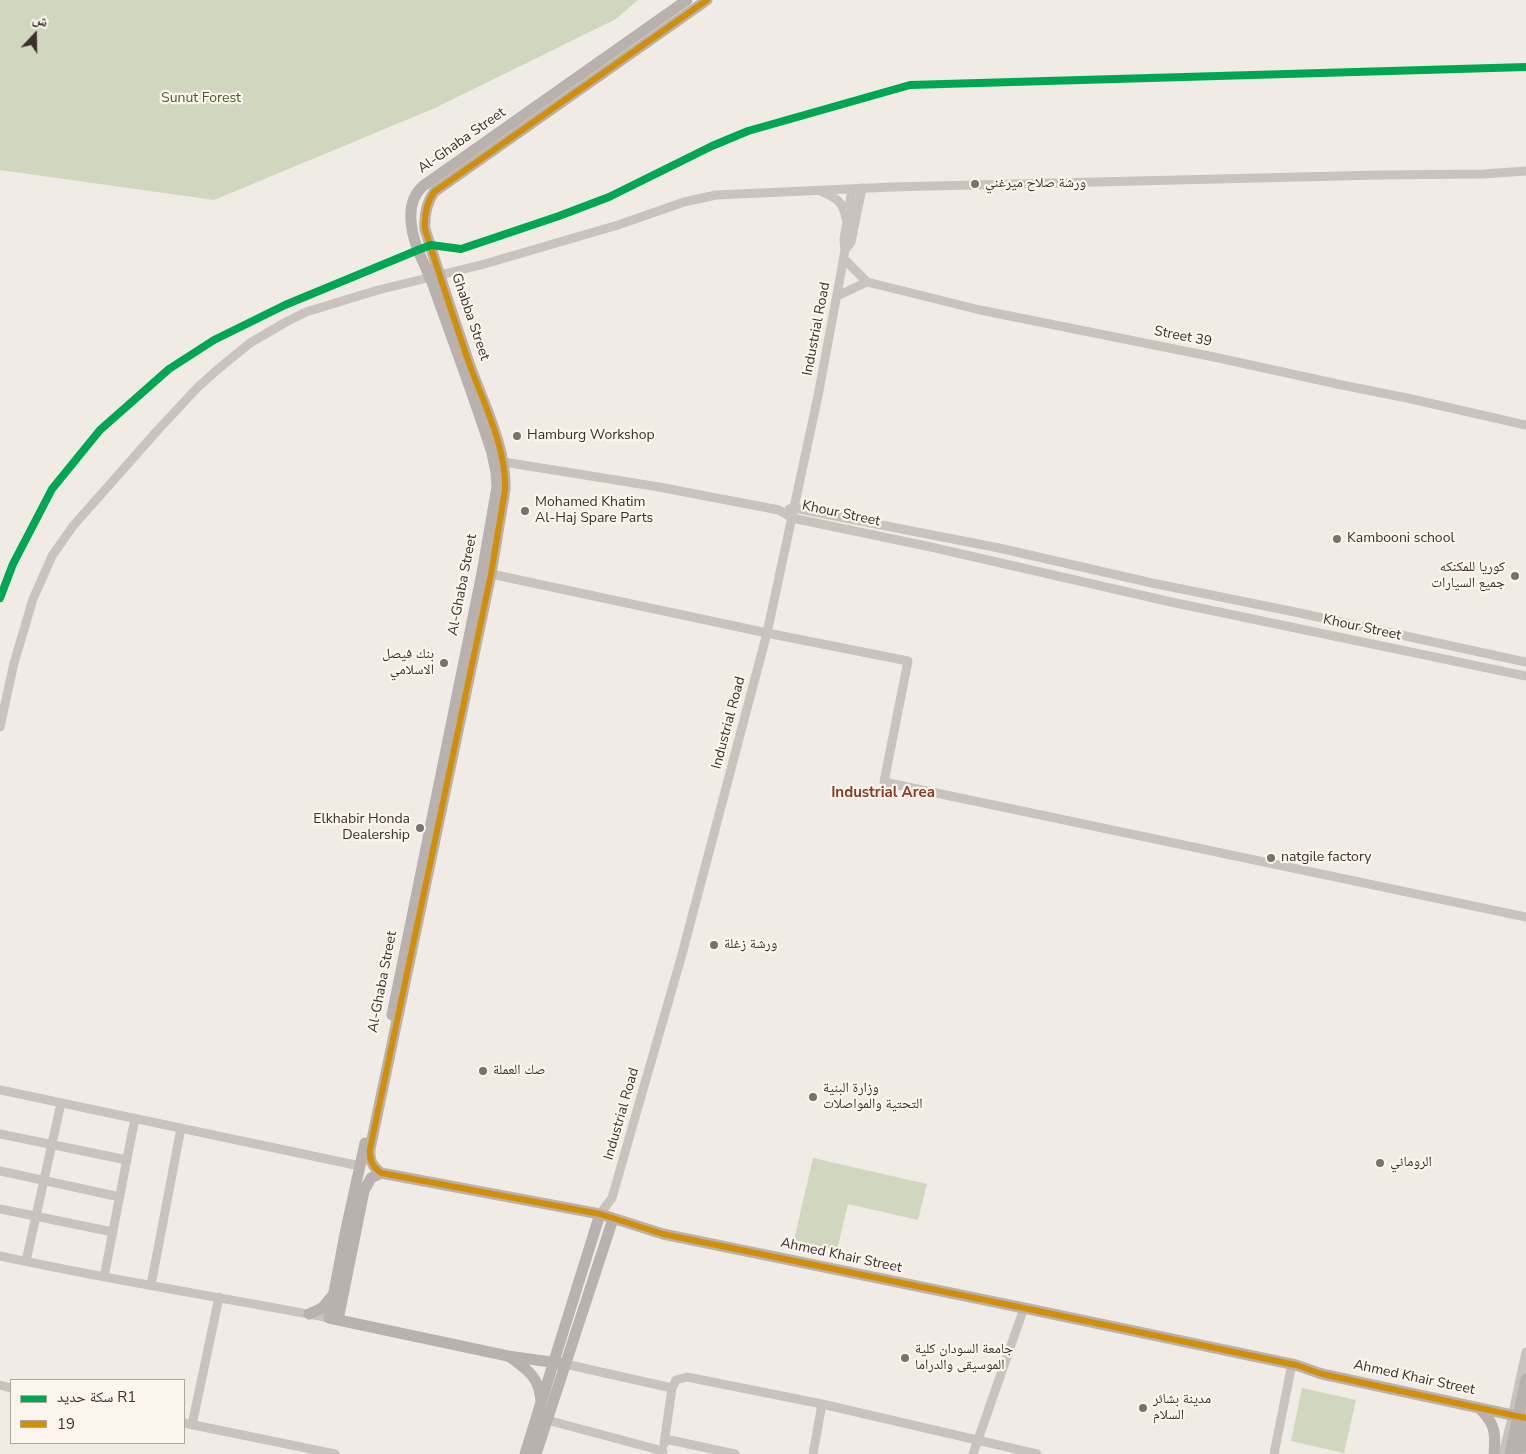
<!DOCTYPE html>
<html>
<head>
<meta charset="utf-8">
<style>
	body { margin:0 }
	#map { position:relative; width:1526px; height:1454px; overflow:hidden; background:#f0ebe5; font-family:"Nunito Sans","Noto Naskh Arabic",sans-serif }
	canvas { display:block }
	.legend { position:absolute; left:10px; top:1379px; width:175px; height:65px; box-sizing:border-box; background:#fbf5ee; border:1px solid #aea6a0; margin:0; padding:6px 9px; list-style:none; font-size:15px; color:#3b302b }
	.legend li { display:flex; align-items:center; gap:10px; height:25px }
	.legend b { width:25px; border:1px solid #aea6a0 }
	.north { position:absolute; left:10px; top:10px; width:50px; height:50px; -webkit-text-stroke:4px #fbf5ee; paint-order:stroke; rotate:21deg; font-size:14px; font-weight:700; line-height:20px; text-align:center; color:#3b302b }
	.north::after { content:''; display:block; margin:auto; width:18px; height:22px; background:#3b302b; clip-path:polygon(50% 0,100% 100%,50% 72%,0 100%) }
</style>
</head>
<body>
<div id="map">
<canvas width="1526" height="1454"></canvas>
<ul class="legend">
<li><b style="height:6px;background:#00a651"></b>سكة حديد R1</li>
<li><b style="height:6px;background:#d18e09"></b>19</li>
</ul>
<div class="north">ش</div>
</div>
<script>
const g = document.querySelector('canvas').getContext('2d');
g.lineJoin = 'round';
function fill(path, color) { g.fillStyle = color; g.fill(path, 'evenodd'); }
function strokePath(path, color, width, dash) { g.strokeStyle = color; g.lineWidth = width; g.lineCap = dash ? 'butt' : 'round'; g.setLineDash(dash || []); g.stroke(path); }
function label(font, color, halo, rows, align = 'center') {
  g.font = font + ' "Nunito Sans","Noto Naskh Arabic",sans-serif'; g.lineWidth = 4.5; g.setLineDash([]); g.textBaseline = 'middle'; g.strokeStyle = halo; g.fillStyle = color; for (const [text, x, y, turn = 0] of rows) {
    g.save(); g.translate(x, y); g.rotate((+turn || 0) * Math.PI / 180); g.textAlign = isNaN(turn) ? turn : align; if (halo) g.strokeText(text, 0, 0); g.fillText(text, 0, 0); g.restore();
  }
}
const green = new Path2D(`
	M0,0H638L616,19L435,108L214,200L0,170Z
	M813,1158L927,1184L918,1220L848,1204L837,1250L794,1240Z
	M1302,1388L1356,1400L1344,1453L1291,1441Z`);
const minor = new Path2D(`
	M821,191C836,198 843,201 846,218
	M845,250L851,242L862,188
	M844,259L867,282L980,310L1214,357L1342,385L1407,398L1526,425
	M837,296L867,282
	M504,462L659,487L779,510L792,518L931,547L1171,602L1526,676
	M789,509L794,508L999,548L1152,583L1295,612L1526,662
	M491,574L767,633L908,661L884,782L1526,917
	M0,727L14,663L33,599L52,556L73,526L157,431L197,388L217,370L250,343L286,322L306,312L378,290L481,265L618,225L684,202L716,195L892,187L1380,175L1483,174L1526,171
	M0,1090L360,1166
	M0,1134L127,1160
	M0,1171L120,1197
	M0,1209L113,1232
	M600,1214L612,1198L638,1107L681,958L767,633L818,396L840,278L845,250L844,240L852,189
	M0,1256C109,1280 220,1297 329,1318
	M26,1261L61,1103
	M104,1277L135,1118
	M151,1285L181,1128
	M565,1364L672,1388L676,1380L687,1377L822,1404L1037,1454
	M0,1385L11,1388
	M547,1420L663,1451
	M1511,1422L1526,1352
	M184,1423L335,1454
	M192,1425L219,1297
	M665,1439L735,1454
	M664,1444L672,1388
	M813,1454L822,1404
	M973,1454L1024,1308
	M1274,1454L1292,1364
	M1503,1454L1511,1422L1518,1409L1526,1407`);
const major = new Path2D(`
	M707,0L434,192C426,204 424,215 425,229C439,274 454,319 469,363C483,402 507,449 505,490L491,574L370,1149C369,1160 372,1166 381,1173L600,1214L663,1234L1024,1308L1296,1365L1322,1374L1526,1418
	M392,1015L482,573L497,487L496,472L492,453C474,397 453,341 433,285C425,264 412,243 411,220C410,207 413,195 423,186L687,0
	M365,1143L345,1234L329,1318L508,1356L565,1364
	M309,1314L322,1308L333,1295
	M338,1320L364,1191L371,1178L381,1173
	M510,1357C528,1370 539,1377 541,1401
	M1479,1408C1495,1423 1496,1433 1494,1454
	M525,1454L600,1214
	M536,1454L613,1219
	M1520,1454L1526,1423`);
const majorBridge = new Path2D(`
	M1510,1454L1526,1379`);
const bus1 = new Path2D(`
	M707,0L434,192C426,204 424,215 425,229C439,274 454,319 469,363C483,402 507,449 505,490L491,574L370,1149C369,1160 372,1166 381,1173L600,1214L663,1234L1024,1308L1296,1365L1322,1374L1526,1418`);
const rail1 = new Path2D(`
	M0,598L13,564L52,489L100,430L169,369L214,340L285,305L418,250L431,245L461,249L559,216L609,197L712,146L748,131L910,85L1526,67`);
const markers = [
	[975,184,5,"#7a716c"],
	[517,436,5,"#7a716c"],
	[525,511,5,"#7a716c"],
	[1337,539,5,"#7a716c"],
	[1515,576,5,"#7a716c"],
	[444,663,5,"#7a716c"],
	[420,828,5,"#7a716c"],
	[1271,858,5,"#7a716c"],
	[714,945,5,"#7a716c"],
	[483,1071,5,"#7a716c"],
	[813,1097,5,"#7a716c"],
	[1380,1163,5,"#7a716c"],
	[905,1358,5,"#7a716c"],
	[1143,1408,5,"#7a716c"]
];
const parkNames = [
	["Sunut Forest",201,99]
];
const streetNames = [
	["Al-Ghaba Street",462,141,-35],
	["Ghabba Street",470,317,71],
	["Industrial Road",817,329,-79],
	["Street 39",1183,337,11],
	["Khour Street",841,514,12],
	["Al-Ghaba Street",463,585,-79],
	["Khour Street",1362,628,12],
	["Industrial Road",729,723,-75],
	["Al-Ghaba Street",383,982,-79],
	["Industrial Road",622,1114,-74],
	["Ahmed Khair Street",841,1256,12],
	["Ahmed Khair Street",1414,1378,12]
];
const poiNames = [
	["ورشة صلاح ميرغني",985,184],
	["Hamburg Workshop",527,436],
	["Mohamed Khatim",535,503],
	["Al-Haj Spare Parts",535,519],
	["Kambooni school",1347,539],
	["كوريا للمكنكه",1505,568,"right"],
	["جميع السيارات",1505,584,"right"],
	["بنك فيصل",434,655,"right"],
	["الاسلامي",434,671,"right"],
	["Elkhabir Honda",410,820,"right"],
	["Dealership",410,836,"right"],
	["natgile factory",1281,858],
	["ورشة زغلة",724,945],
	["صك العملة",493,1071],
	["وزارة البنية",823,1089],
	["التحتية والمواصلات",823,1105],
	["الروماني",1390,1163],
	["جامعة السودان كلية",915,1350],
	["الموسيقى والدراما",915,1366],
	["مدينة بشائر",1153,1400],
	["السلام",1153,1416]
];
const neighbourhoodNames = [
	["Industrial Area",883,793]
];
fill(green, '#d1d6bf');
strokePath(minor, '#c9c3be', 9);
strokePath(major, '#b8b1ad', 11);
strokePath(majorBridge, '#b8b1ad', 11);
strokePath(bus1, '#d18e09', 6);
strokePath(rail1, '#00a651', 8);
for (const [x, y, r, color] of markers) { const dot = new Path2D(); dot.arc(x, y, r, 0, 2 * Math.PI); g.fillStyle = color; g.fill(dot); strokePath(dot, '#fbf5ee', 2); }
label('14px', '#4a5a2e', '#fbf5ee', parkNames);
label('14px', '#3b302b', '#fbf5ee', streetNames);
label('14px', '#3b302b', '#fbf5ee', poiNames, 'left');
label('bold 15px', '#8c3b22', '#fbf5ee', neighbourhoodNames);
</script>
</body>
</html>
